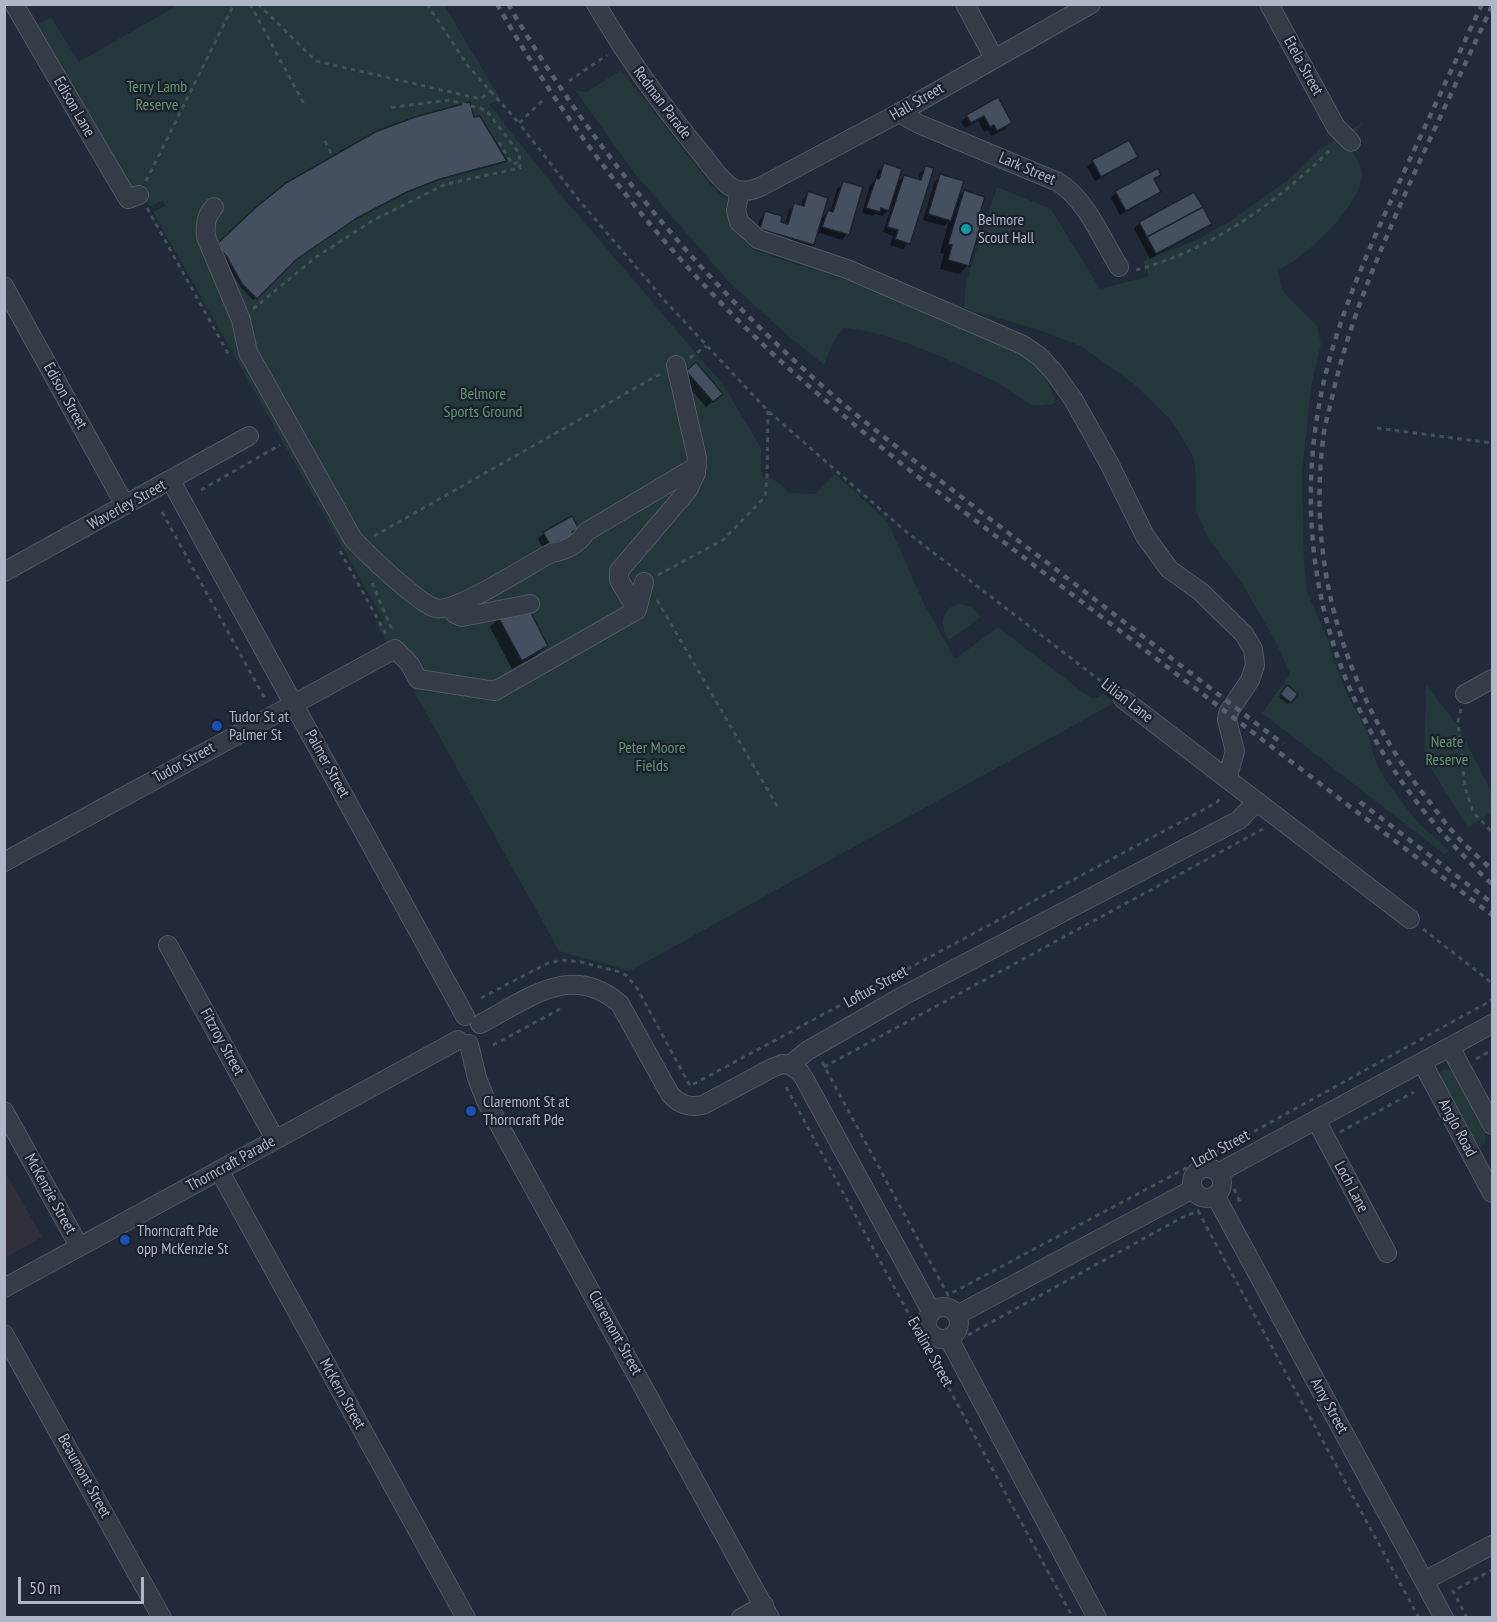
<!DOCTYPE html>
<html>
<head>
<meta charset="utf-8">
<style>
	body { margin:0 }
	#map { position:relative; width:1497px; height:1622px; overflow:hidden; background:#212a38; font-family:"PT Sans Narrow",sans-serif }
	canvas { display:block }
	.frame { position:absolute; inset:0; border:6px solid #afb6c5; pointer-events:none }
	.scale { position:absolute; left:18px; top:1577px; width:126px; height:27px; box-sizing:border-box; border:3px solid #afb6c5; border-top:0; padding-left:8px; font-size:18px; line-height:21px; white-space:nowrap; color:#afb6c5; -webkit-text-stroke:4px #1a212d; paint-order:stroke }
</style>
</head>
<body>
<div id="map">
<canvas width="1497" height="1622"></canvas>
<div class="frame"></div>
<div class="scale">50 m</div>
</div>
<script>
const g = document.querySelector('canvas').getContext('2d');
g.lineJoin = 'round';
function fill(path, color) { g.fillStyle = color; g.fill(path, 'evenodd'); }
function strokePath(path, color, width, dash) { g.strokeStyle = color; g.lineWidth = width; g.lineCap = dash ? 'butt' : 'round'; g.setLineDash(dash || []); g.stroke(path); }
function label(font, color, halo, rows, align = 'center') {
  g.font = font + ' "PT Sans Narrow",sans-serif'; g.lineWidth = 4.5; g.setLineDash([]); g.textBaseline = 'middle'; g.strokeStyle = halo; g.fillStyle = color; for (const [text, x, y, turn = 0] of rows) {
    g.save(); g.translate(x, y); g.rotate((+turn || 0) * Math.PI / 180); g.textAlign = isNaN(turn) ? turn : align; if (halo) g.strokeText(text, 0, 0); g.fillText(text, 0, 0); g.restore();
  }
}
const medical = new Path2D(`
	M4,1170L42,1237L5,1258H4Z`);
const green = new Path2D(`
	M178,5H444L501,100L489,104L556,189L724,386L761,448L762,477C775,477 780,484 789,493L815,494L835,474L888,522L925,606L955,659L998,627L1092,699L1104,694L1114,703L630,971L559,951L377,625L384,621L153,212L165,206L163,200L150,207L146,201L139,204L36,25L51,17L79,62Z
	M621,70L718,194L728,201L735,232L754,250L789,262L822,271L997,339C1028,356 1045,368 1056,403C1050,404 1039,407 1033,405C1020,400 1008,387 994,381C949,360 893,332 843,328L831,347L824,365L786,334L728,281L635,174L575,90L587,92Z
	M1364,122L1345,144C1353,153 1363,164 1362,177C1359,207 1305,258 1279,270L1281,286L1285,294L1317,326L1321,344L1312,382L1302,471L1304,561L1307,592L1328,640L1332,656L1347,694L1367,731L1374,756L1384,778L1418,823L1450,851L1444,854L1262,713L1290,674L1275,640L1241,582L1208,538L1196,511V481L1194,458L1171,420L1135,385L1081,346L1042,331L964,308L966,282L997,187L1051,209L1100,289L1149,276L1143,261L1194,241L1229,222L1292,177L1320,149Z
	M959,604L973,607L981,617L949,640C939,626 941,608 959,604Z
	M1426,685L1458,726L1492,793V812L1468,828L1424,757Z
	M1444,1069L1450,1070L1454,1074L1486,1136L1485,1144L1480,1147L1477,1146L1438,1076L1440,1071Z`);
const shadow = new Path2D(`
	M997,99L1010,123L1005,129L991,136L988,130L984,132L978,121L965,128L961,122L967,116Z
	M473,118L506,161L503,163L436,181L403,194L353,220L292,261L253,300L240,286L225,260L215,248Z
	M1136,156L1130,162L1095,181L1087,167L1093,161Z
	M884,165L895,185L904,176L918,181L920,173L926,167L908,243L903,249L890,245L893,236L883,232L891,208L882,216L875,214L873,216L862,213L870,185L875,180L878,171Z
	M1159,174L1153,181L1159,192L1153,197L1120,215L1111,198L1116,192Z
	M941,176L956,200L964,192L968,265L959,274L940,269L944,254L940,253L949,221L944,226L923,220L935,181Z
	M843,183L847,234L842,240L816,232L813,244L807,250L756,234L760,219L766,213L779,223L785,224L789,210L795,204L801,206L803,199L809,193L820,220L828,212L830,213L837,189Z
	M1140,223L1210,224L1204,229L1150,259L1134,228Z
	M696,365L715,399L706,407L681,378Z
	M577,529L572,534L574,539L544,550L538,539L544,533Z
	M499,618L546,646L537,655L512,669L490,627Z
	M1285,690L1290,702L1288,704L1279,697Z`);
const building = new Path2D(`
	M998,97L1012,123L997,131L994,125L990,127L984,116L971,123L966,115Z
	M470,102L474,117L480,116L507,161L440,179L407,192L357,218L297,259L257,299L242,284L227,257L216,245L255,208L286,183L375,132L415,117Z
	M1129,140L1138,157L1101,177L1092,160Z
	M884,163L902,169L889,211L881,208L880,212L866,208L876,178L879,179Z
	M925,166L934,168L910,244L895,239L898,230L887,227L904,175L921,180Z
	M1158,168L1161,175L1154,179L1161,192L1126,211L1115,191Z
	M940,174L964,181L951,221L928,214Z
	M843,181L863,187L849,235L822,227L828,210L833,212Z
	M964,190L985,197L980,213L984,214L969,266L948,260L952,245L948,244Z
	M808,191L828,198L814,245L760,229L765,211L782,216L781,222L788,224L794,203L804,206Z
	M1194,192L1203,207L1147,237L1139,222Z
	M1203,207L1212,224L1156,254L1147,237Z
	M696,362L723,394L713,402L686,371Z
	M572,516L579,529L572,532L576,539L562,546L559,541L550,545L543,532Z
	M528,607L548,646L522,661L498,617Z
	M1287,685L1298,694L1291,703L1280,694Z`);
const path = new Path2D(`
	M250,4L304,104
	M258,4L316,61L481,99L491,90
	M427,4L468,66L519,123
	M569,81L607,55
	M542,101L519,123L578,199L666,302L768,411L904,530L1110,688
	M325,141L332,155
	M499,142L512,164L520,162
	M146,181L234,4
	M147,208L230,357
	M1136,270C1211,250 1278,202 1332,148
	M253,309L316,257L372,221L446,184L520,168L519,153L486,110L449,100L387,108
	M690,358L706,346
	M1377,428L1492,443
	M201,490L280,445
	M162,512L265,699
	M374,536L660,374
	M340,551L386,634
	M658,575L723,540L765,497L767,477L768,411
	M372,583L393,632
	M657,600L777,806
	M1461,709L1458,722L1465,787L1473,812L1492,832
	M1423,929L1492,983
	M481,998L546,964L561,960L581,962L620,972L627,976L637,988L690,1086L1201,811L1217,802L1222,796
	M493,1045L560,1009
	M1476,1059L1492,1050
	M822,1062L948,1295L1235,1142L1492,1000
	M824,1067L1263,829
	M786,1087L1073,1618
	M1340,1132L1414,1092
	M1234,1189L1240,1202
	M968,1335L1181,1218L1198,1211L1419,1618
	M1467,1618L1453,1591L1492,1570`);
const minor = new Path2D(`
	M14,4L128,199L139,195
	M596,4C627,57 661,105 700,152C709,163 719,179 731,187C741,193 752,191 762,186L899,113L1091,4
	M965,4L994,58
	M1269,4L1336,127L1351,142
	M899,113L919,124L1058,182C1086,199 1102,239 1119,267
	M740,191L736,210L739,222L758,239L847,269L1023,345L1040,357L1053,371L1073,399L1109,463L1145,536L1169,569L1201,592L1244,634L1253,649L1255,665L1250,680L1228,713L1227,720L1235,751L1227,779
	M214,207C206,216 205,224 206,237L241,320L248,352L353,539C367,554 417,602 435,608C455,614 530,564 551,553C565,551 579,544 586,532L697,466
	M4,286L125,505
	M171,481L465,1016
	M4,572L249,436
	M451,607L455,614L462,617L530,604
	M637,610L619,580V571L688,490L696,473L697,458L676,365
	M1465,694L1492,679
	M1123,699L1410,919
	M4,862L395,649L409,663L418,679L495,691L637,610L644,582
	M168,945L275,1139
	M480,1024C527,1000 571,961 620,1004L670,1094C679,1104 688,1108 703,1105L772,1068L782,1064L790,1065L807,1051L903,996L1239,820L1257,801
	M469,1044L477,1078L486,1101L770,1618
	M1450,1047L1492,1125
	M1422,1062L1492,1193
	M790,1065L800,1072L805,1080L931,1311
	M4,1111L79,1246
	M1316,1120L1387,1253
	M1192 1183a15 15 0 1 1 30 0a15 15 0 1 1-30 0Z
	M219,1170L466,1618
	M1218,1173L1492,1024
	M1215,1195L1444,1618
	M4,1288L458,1040
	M927 1323a16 16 0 1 1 32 0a16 16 0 1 1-32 0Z
	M957,1315L1193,1189
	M4,1334L162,1618
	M949,1339L1097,1618
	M1424,1581L1492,1545
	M741,1618L764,1605`);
const rail = new Path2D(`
	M497,4C569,132 666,254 773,354C815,393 860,429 904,466L1492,915
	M508,4C591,146 695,273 818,382C849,410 883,436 916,462L1283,744
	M1482,4C1456,60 1430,116 1404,172C1378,229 1351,287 1333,347C1298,463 1304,588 1354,698C1380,755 1415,805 1458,850C1469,861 1480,874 1492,884
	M1492,6C1452,93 1410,178 1374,267C1356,311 1341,356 1331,402C1328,415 1324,427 1323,440C1307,572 1347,696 1428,800C1437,811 1445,824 1455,834C1466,847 1480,858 1492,870
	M1360,802L1492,903`);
const markers = [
	[966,229,6,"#0f9aa8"],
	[217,726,6,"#1a4fb4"],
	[471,1111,6,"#1a4fb4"],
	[125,1240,6,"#1a4fb4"]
];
const streetNames = [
	["Etela Street",1303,66,61],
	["Hall Street",917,102,-30],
	["Redman Parade",662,103,53],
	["Edison Lane",74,107,60],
	["Lark Street",1027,169,23],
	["Edison Street",65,396,61],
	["Waverley Street",127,505,-29],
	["Lilian Lane",1127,701,38],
	["Tudor Street",184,763,-29],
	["Palmer Street",327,764,61],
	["Loftus Street",876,987,-29],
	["Fitzroy Street",222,1042,61],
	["Anglo Road",1457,1128,62],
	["Loch Street",1221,1149,-28],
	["Thorncraft Parade",231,1164,-29],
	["Loch Lane",1351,1187,62],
	["McKenzie Street",50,1194,61],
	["Claremont Street",615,1333,61],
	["Evaline Street",930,1352,61],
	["McKern Street",342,1394,61],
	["Amy Street",1329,1406,61],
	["Beaumont Street",84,1476,61]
];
const parkNames = [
	["Terry Lamb",157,87],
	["Reserve",157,105],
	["Belmore",483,394],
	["Sports Ground",483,412],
	["Neate",1447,742],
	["Reserve",1447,760],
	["Peter Moore",652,748],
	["Fields",652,766]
];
const poiNames = [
	["Belmore",978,220],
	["Scout Hall",978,238],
	["Tudor St at",229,717],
	["Palmer St",229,735],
	["Claremont St at",483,1102],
	["Thorncraft Pde",483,1120],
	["Thorncraft Pde",137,1231],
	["opp McKenzie St",137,1249]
];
fill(medical, '#312f3c');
fill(green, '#24373a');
fill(shadow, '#0007');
fill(building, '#444f60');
strokePath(building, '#1c232f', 1.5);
strokePath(minor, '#525966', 20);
strokePath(path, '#405356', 3, [4.5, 4.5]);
strokePath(minor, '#343c48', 18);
strokePath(rail, '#56606f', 4.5, [6, 6]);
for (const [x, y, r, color] of markers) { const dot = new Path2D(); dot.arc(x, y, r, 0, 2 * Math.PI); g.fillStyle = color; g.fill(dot); strokePath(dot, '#1a212d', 2); }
label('16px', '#afb6c5', '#1a212d', streetNames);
label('16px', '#669572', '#1a212d', parkNames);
label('16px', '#afb6c5', '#1a212d', poiNames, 'left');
</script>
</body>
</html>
